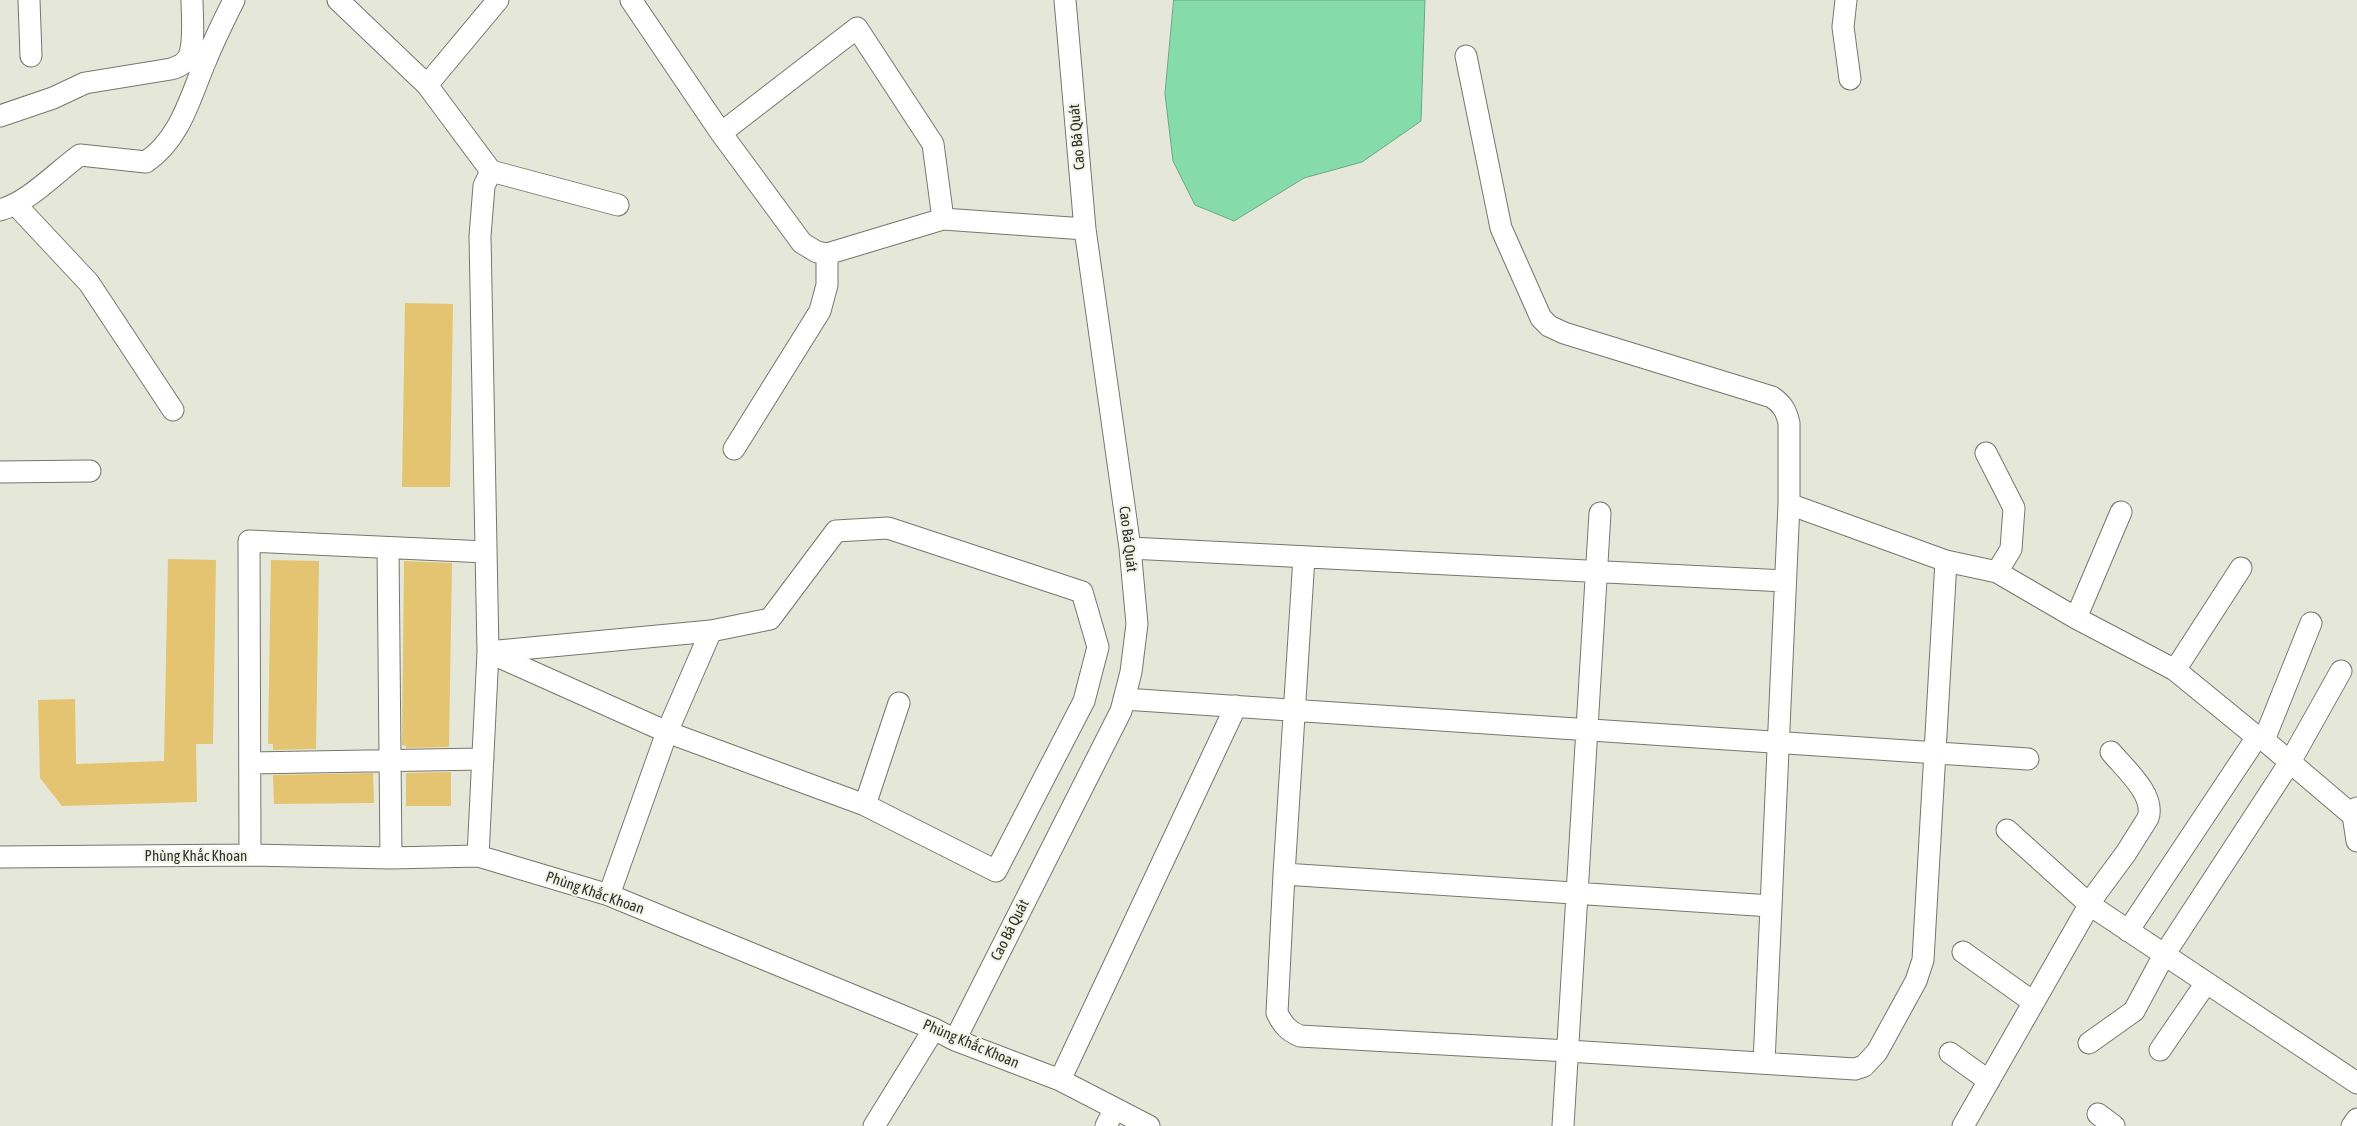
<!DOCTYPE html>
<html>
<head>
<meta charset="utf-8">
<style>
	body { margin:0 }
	canvas { display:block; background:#e5e7d9 }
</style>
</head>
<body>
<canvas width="2357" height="1126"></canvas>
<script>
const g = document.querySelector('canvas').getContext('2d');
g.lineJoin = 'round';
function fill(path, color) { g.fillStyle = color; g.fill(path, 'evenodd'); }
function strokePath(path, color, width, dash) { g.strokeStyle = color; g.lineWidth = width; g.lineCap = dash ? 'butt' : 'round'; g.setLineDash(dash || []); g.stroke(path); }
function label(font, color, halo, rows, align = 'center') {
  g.font = font + ' "Asap Condensed",sans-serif'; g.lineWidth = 4.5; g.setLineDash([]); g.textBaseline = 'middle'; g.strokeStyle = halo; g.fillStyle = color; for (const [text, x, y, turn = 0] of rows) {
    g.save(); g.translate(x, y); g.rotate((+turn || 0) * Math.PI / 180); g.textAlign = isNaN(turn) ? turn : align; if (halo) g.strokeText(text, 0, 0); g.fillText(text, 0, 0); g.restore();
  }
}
const water = new Path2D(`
	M1174,0H1425L1421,121L1362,162L1304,178L1234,221L1195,205L1173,161L1165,94Z`);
const building = new Path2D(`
	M405,303L453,304L450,487H402Z
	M168,559L216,560L213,744H196L197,802L62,806L40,778L38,700L75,699L76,764L164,761Z
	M271,560L319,561L316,749L273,750V744H268Z
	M404,561L452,563L449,747L406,748V746L402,745Z
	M451,772V806H406V773Z
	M373,773L374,803L274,804L273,775Z`);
const minor = new Path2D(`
	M29,0L31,56
	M338,0L427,85L491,171L484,186L480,236L488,652L478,856
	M631,0L721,133L802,243L817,252L827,254L943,219L1085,229
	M1846,0L1843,27L1850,79
	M1466,56L1501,228L1541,318L1549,326L1564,333L1772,397C1782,404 1786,410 1789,423V504L1764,1063
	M427,85L498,0
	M0,116L53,98L85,83L171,69C178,67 186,63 189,56C195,42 192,15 192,0
	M721,133L857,28L933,144L943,219
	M491,171L618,205
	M16,205L89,283L173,410
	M0,210C29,202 55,173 80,155L146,162C181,138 190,97 206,60C214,40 224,20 234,0
	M734,449L820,311L827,285V254
	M1986,453L2014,508L2011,549L1997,572
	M0,472L90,471
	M1789,504L1946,561L1997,572L2076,618L2175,670L2257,737L2264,740L2357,819
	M888,528L1082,592L1098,647L1084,701L996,871L865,805L667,732L488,652L711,631L770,619L836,531Z
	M388,548L391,858
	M1130,548L1785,581
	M1304,557L1284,874L1277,1013C1283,1025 1288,1031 1300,1036L1568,1051L1855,1069L1864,1066L1877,1052L1916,981L1923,960L1946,561
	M2076,618L2121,512
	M2175,670L2241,568
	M1124,699L2028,759
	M2264,740L2311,623
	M250,763L483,759
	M865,805L899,703
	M2357,808L2353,815L2357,841
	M2007,830L2090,905L2357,1083
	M250,855L249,541L486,552
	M0,857L250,855L391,858L478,856L609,895L934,1029L955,1040L1060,1080L1149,1126
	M1284,874L1771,906
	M609,895L667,732L711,631
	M2128,931L2257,737
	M1963,952L2033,1002
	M955,1040L1121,711L1131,672L1137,624L1130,548L1085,229L1065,0
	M2089,1043L2134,1011L2164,955L2290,762L2341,671
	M2160,1050L2206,983
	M1950,1053L1989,1081
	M1060,1080L1236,706
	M2098,1114L2114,1126
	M874,1126L934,1029
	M1106,1126L1114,1110
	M1563,1126L1600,513
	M1963,1126L2095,895L2126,853L2148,818C2156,795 2124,768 2111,752
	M2352,1126L2357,1119`);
const streetNames = [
	["Cao Bá Quát",1077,137,-95],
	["Cao Bá Quát",1128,539,83],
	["Phùng Khắc Khoan",196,856],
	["Phùng Khắc Khoan",595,893,19],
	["Cao Bá Quát",1010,930,-63],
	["Phùng Khắc Khoan",971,1044,23]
];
fill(water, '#85dba9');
strokePath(water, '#6ca884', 1);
fill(building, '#e4c470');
strokePath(minor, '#76776c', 23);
strokePath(minor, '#fff', 21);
label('15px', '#31312c', '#f2f4e7', streetNames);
</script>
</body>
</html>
